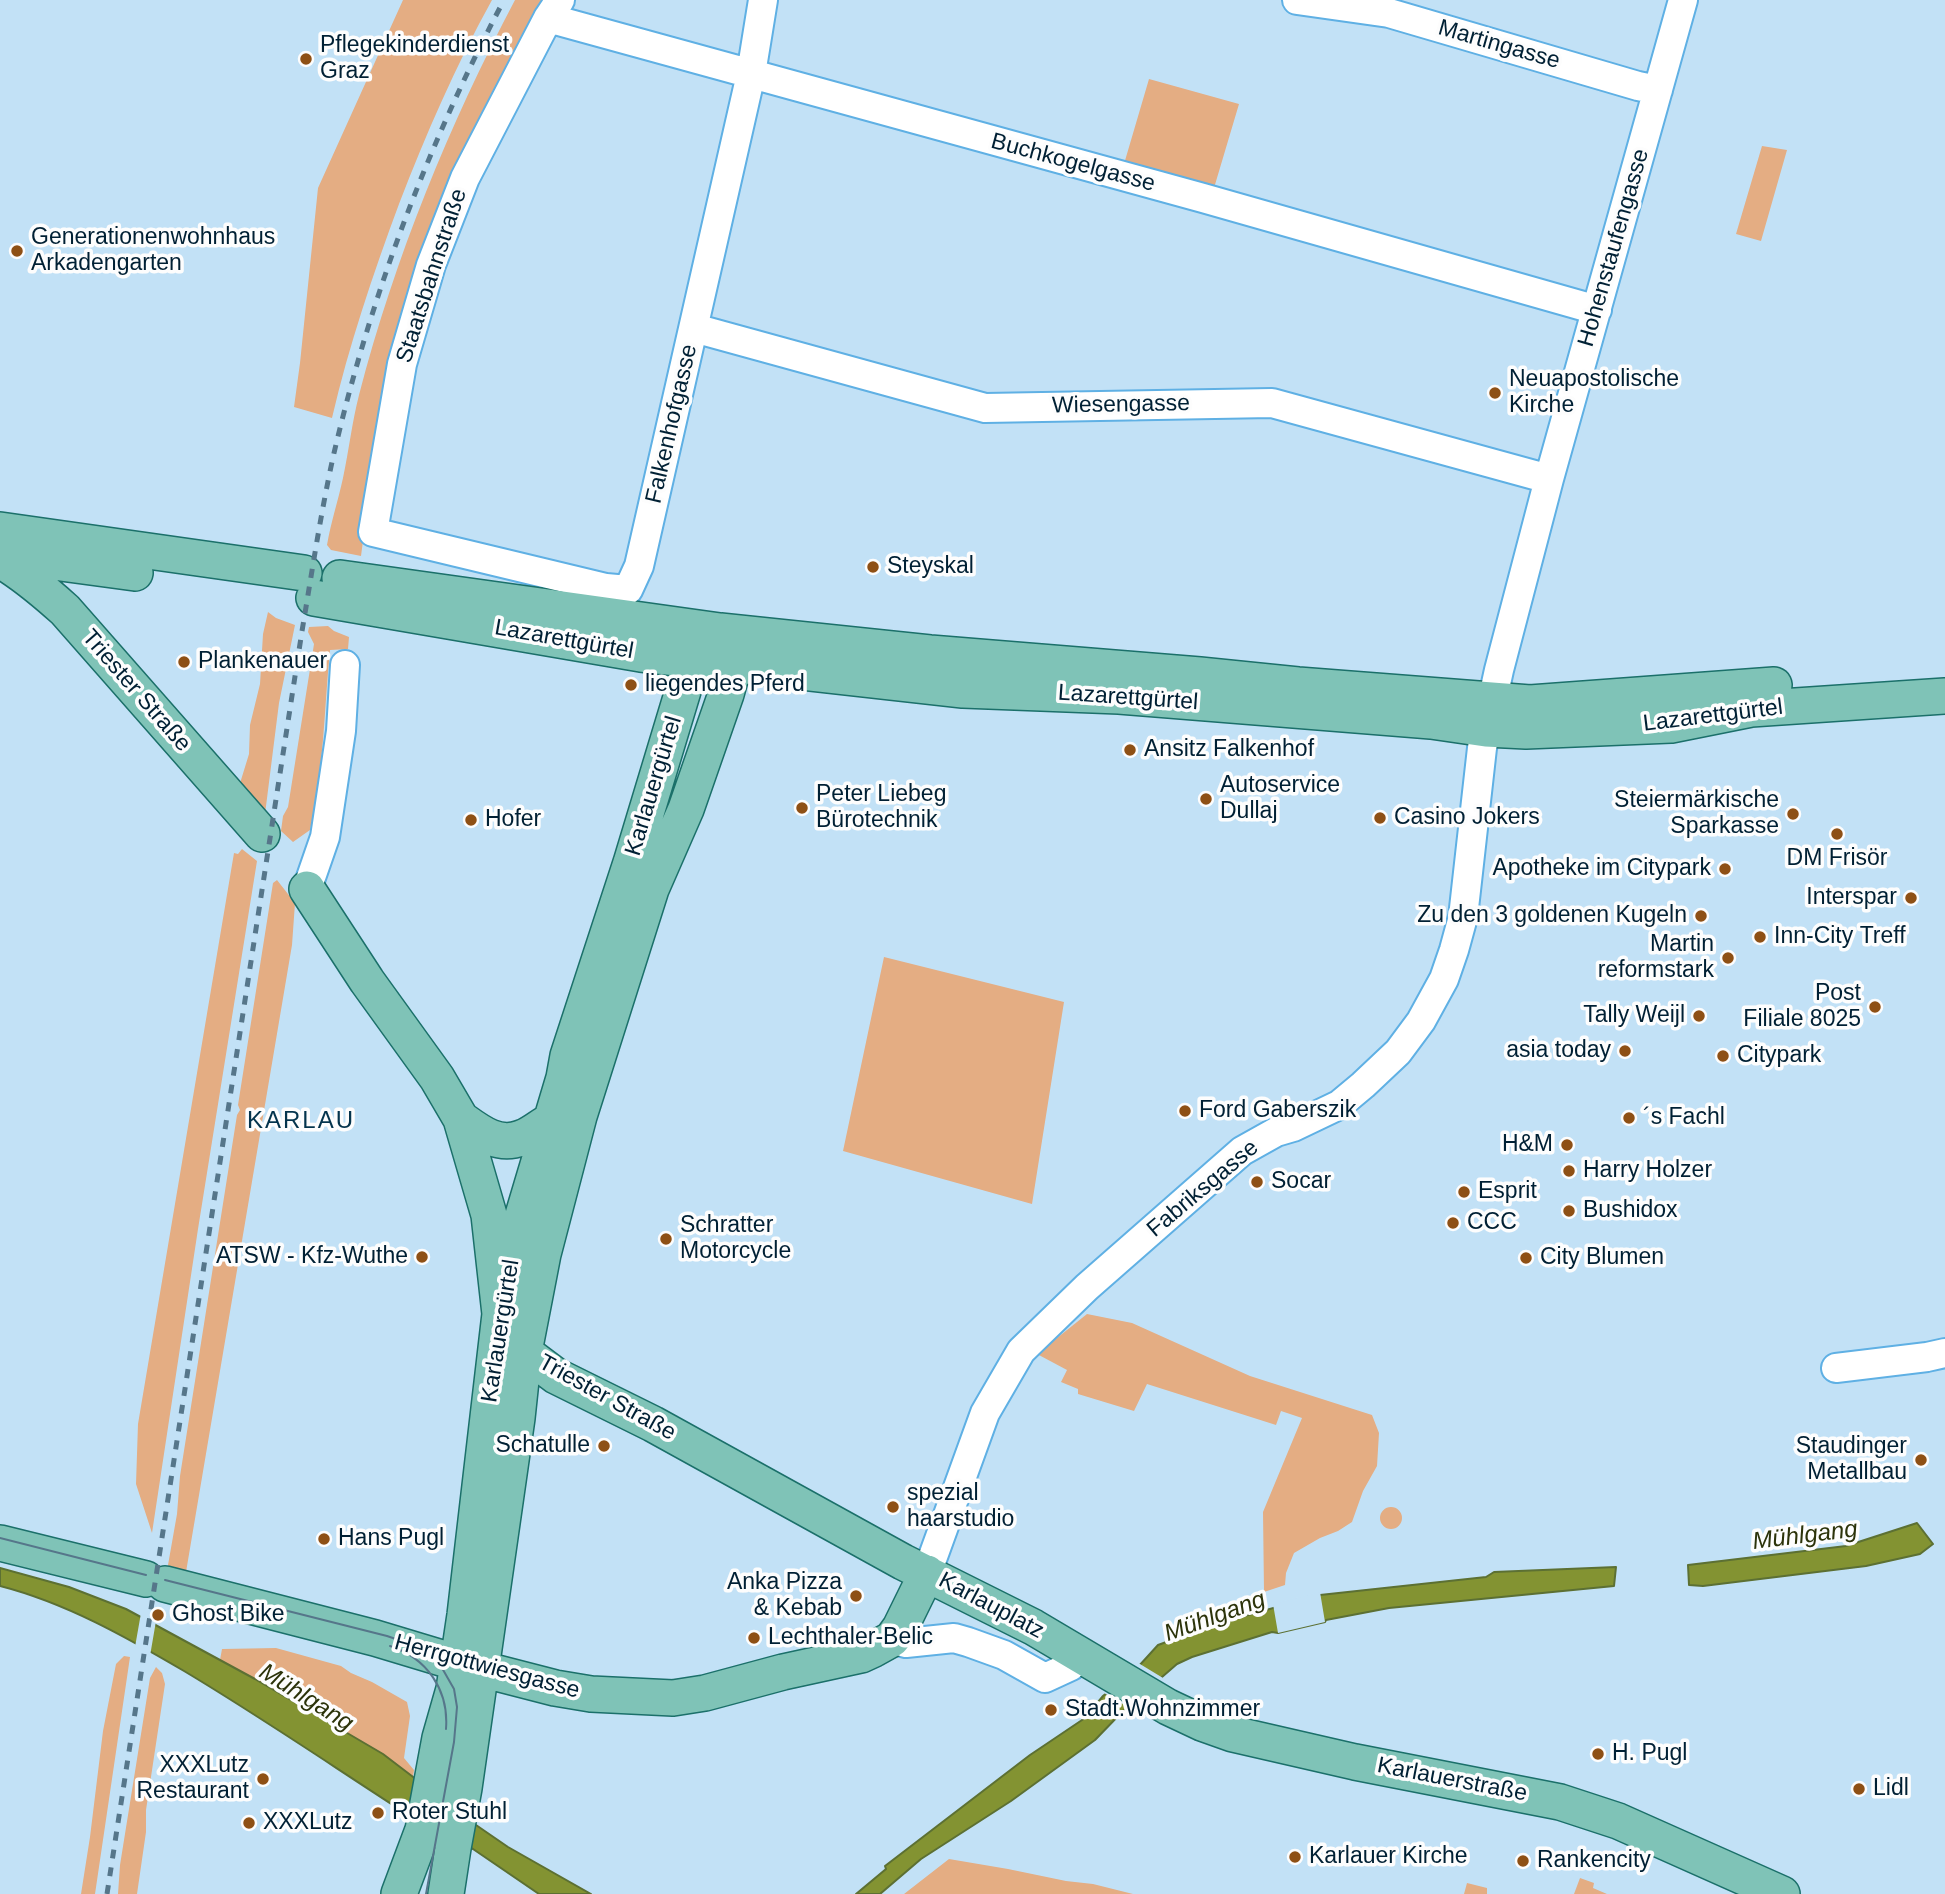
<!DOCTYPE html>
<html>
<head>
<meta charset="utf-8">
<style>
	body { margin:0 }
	canvas { display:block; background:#c2e1f6 }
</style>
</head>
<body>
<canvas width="1945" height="1894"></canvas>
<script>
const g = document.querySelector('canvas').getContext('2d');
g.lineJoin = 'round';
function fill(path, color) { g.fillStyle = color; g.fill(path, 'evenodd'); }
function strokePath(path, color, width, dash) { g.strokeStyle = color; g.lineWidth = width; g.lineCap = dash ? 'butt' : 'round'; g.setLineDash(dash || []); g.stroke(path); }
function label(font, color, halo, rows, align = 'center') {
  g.font = font + ' Helvetica,sans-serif'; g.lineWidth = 7; g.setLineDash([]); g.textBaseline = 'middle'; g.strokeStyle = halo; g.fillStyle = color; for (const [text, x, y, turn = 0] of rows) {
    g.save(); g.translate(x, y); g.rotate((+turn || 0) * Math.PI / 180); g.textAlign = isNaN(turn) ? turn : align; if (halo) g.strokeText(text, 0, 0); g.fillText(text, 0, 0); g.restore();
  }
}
const green = new Path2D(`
	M403,0H492C456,65 426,134 399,204C373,274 349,345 332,418L294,407L300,363L318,188Z
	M515,0H550L510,67L376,443L361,556L331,550L327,545C331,522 338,501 343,478C349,450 352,422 359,395C395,257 449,125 515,0Z
	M1149,79L1239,104L1214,188L1124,164Z
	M1762,146L1787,150L1761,241L1736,234Z
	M268,612L276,618L295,625L279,703L264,822L240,792L241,780L249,754L250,725L260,684L263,634Z
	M328,626L334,631L349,637L348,649L330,650C324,710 324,770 310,830L293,842L281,831L283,816L288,807L314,644L308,632L309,627Z
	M242,849L257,861L198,1229L152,1533L136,1484L138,1424L234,853L238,854Z
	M277,880L295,903L292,945L186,1572L170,1569L168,1565L177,1514L180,1476L237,1115L240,1110L238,1105L273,883Z
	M884,957L1064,1002L1032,1204L843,1151Z
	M1087,1314L1132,1323L1250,1376L1372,1415L1379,1433L1377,1466L1363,1491L1352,1522L1338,1531L1320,1538L1294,1553L1286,1573L1285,1585L1264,1592L1263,1512L1302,1418L1281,1411L1276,1425L1147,1384L1134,1411L1078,1394V1389L1061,1382L1067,1370L1037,1354Z
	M1380 1518a11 11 0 1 1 22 0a11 11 0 1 1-22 0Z
	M276,1648L341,1666L351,1673L372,1682L407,1702L410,1716L404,1758L414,1770L413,1777L383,1754L220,1660L222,1649Z
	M124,1656L130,1657L95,1894H81L90,1837L103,1731L116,1664Z
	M156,1667L162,1673L165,1684L146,1810V1832L137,1894H118L120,1865L150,1678Z
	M949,1859L1008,1869L1066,1881L1093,1884L1133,1894H904Z
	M1580,1878L1594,1883L1593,1888L1607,1894H1574Z
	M1467,1883L1487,1888V1894H1464Z`);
const water = new Path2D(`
	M1917,1523L1933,1544L1920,1554L1866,1566L1703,1586L1689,1585L1688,1565L1846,1546Z
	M1616,1567L1614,1586L1389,1608L1326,1620L1325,1622L1278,1633L1272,1632L1192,1657L1177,1664L1124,1710L1095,1740L1011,1801L921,1859L880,1894H856L886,1869L885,1866L1030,1755L1085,1718L1103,1696L1138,1667L1158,1645L1216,1624L1320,1595L1486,1577L1494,1572Z
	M0,1568L69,1587L126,1609L255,1679L383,1754L476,1825L508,1847L591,1894H539L473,1849L398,1814L396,1807C325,1761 256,1714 184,1671C126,1637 66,1603 0,1586Z`);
const pier = new Path2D(`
	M1320,1592L1325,1622L1278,1633L1273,1604Z
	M141,1613L156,1621L150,1656L135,1647Z
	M1137,1664H1140L1163,1678L1155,1688L1130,1708L1104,1693L1122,1676Z`);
const minor = new Path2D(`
	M560,0L548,18L465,178L431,265L402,364L373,532L606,588L628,590L639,566L751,74L763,0
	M1297,0L1389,13L1638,86L1658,90
	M548,18L1203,198L1597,310
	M694,328L985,408L1272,403L1549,479
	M307,889L325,837L341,731L345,665
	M1836,1368L1927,1357L1945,1353
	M927,1573L985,1413L1021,1351L1087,1287L1242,1151L1276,1132L1293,1127L1339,1105L1363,1085L1398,1052L1421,1021L1444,979L1454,950L1463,917L1482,748L1499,670L1549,479L1683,0
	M892,1639L906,1643L954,1638L968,1642L1004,1655L1045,1678L1071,1666L1080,1655`);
const major = new Path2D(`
	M0,530L304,573
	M31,559L135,573
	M0,560C24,574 45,592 65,610L262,834
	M340,578L720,631L930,653L1200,675L1298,685L1530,703L1774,685
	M314,598L641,654L963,690L1119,696L1431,721L1486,729L1526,731L1671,725L1751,709L1945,696
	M307,889L367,981L437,1078L461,1119L489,1215L500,1314L524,1352L556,1376L653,1424L903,1562L1033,1627L1168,1707L1202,1723L1233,1734L1355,1762L1560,1802L1618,1821L1782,1894
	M461,1119C479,1132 498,1147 521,1138C531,1135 541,1126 550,1121
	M0,1543L146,1579
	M165,1584L375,1638L458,1663L555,1688L591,1694L673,1698L705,1693L783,1672L861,1655L874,1649L892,1639L900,1628L927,1573
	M399,1894L423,1830L440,1738L454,1689L465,1615L500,1314L518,1232L564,1078L568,1056L631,863L692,661L708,644
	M446,1894L453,1848L464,1788L517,1418L524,1352L543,1254L579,1116L651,889L686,809L726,694L734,665L732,646L729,643`);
const tram = new Path2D(`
	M0,1538L146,1575
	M165,1580L387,1636L422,1648L438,1661L454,1689L457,1707L454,1742L426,1894
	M390,1646C427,1658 449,1690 446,1729`);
const rail = new Path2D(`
	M107,1894L302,631C312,572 321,511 334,453C371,295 428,144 504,0`);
const markers = [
	[306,59,7,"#8e5015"],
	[17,251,7,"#8e5015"],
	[1495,393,7,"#8e5015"],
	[873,567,7,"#8e5015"],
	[184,662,7,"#8e5015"],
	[631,685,7,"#8e5015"],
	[1130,750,7,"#8e5015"],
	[1206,799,7,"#8e5015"],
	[802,808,7,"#8e5015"],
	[1793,814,7,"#8e5015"],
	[1380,818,7,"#8e5015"],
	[471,820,7,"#8e5015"],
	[1837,834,7,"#8e5015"],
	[1725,869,7,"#8e5015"],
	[1911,898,7,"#8e5015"],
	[1701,916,7,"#8e5015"],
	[1760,937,7,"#8e5015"],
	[1728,958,7,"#8e5015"],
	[1875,1007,7,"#8e5015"],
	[1699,1016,7,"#8e5015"],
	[1625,1051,7,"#8e5015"],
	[1723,1056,7,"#8e5015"],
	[1185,1111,7,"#8e5015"],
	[1629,1118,7,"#8e5015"],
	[1567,1145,7,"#8e5015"],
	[1569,1171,7,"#8e5015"],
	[1257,1182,7,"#8e5015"],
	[1464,1192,7,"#8e5015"],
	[1569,1211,7,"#8e5015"],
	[1453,1223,7,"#8e5015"],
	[666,1239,7,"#8e5015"],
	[422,1257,7,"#8e5015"],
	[1526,1258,7,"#8e5015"],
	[604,1446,7,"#8e5015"],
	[1921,1460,7,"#8e5015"],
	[893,1507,7,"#8e5015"],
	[324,1539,7,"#8e5015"],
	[856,1596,7,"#8e5015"],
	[158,1615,7,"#8e5015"],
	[754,1638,7,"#8e5015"],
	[1051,1710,7,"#8e5015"],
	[1598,1754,7,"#8e5015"],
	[263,1779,7,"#8e5015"],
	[1859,1789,7,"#8e5015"],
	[378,1813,7,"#8e5015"],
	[249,1823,7,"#8e5015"],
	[1295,1857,7,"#8e5015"],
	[1523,1861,7,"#8e5015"]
];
const streetNames = [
	["Martingasse",1499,45,16],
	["Buchkogelgasse",1073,163,15],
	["Hohenstaufengasse",1614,248,-74],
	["Staatsbahnstraße",432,276,-72],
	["Wiesengasse",1121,405,-1],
	["Falkenhofgasse",672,424,-77],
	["Lazarettgürtel",564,640,10],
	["Triester Straße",136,691,49],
	["Lazarettgürtel",1128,698,4],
	["Lazarettgürtel",1713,716,-7],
	["Karlauergürtel",654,786,-73],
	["Fabriksgasse",1203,1189,-40],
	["Karlauergürtel",501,1331,-81],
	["Triester Straße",607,1398,29],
	["Karlauplatz",991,1606,28],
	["Herrgottwiesgasse",487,1667,15],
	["Karlauerstraße",1452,1780,11]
];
const poiNames = [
	["Pflegekinderdienst",320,46],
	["Graz",320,72],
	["Generationenwohnhaus",31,238],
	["Arkadengarten",31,264],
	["Neuapostolische",1509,380],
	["Kirche",1509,406],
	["Steyskal",887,567],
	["Plankenauer",198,662],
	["liegendes Pferd",645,685],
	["Ansitz Falkenhof",1144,750],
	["Autoservice",1220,786],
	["Dullaj",1220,812],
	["Peter Liebeg",816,795],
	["Bürotechnik",816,821],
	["Steiermärkische",1779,801,"right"],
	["Sparkasse",1779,827,"right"],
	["Casino Jokers",1394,818],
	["Hofer",485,820],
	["DM Frisör",1837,859,"center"],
	["Apotheke im Citypark",1711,869,"right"],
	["Interspar",1897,898,"right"],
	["Zu den 3 goldenen Kugeln",1687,916,"right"],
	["Inn-City Treff",1774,937],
	["Martin",1714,945,"right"],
	["reformstark",1714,971,"right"],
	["Post",1861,994,"right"],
	["Filiale 8025",1861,1020,"right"],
	["Tally Weijl",1685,1016,"right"],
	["asia today",1611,1051,"right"],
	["Citypark",1737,1056],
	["Ford Gaberszik",1199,1111],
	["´s Fachl",1643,1118],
	["H&M",1553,1145,"right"],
	["Harry Holzer",1583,1171],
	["Socar",1271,1182],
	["Esprit",1478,1192],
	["Bushidox",1583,1211],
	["CCC",1467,1223],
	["Schratter",680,1226],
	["Motorcycle",680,1252],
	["ATSW - Kfz-Wuthe",408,1257,"right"],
	["City Blumen",1540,1258],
	["Schatulle",590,1446,"right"],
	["Staudinger",1907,1447,"right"],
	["Metallbau",1907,1473,"right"],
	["spezial",907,1494],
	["haarstudio",907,1520],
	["Hans Pugl",338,1539],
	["Anka Pizza",842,1583,"right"],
	["& Kebab",842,1609,"right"],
	["Ghost Bike",172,1615],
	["Lechthaler-Belic",768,1638],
	["Stadt.Wohnzimmer",1065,1710],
	["H. Pugl",1612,1754],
	["XXXLutz",249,1766,"right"],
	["Restaurant",249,1792,"right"],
	["Lidl",1873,1789],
	["Roter Stuhl",392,1813],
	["XXXLutz",263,1823],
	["Karlauer Kirche",1309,1857],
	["Rankencity",1537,1861]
];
const neighbourhoodNames = [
	["KARLAU",301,1121]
];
const waterNames = [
	["Mühlgang",1805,1536,-7],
	["Mühlgang",1215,1617,-20],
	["Mühlgang",306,1698,32]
];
fill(green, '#e4ad83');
fill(water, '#839332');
strokePath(water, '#5c7033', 2);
fill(pier, '#c2e1f6');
strokePath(minor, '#5fb0e4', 32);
strokePath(major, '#1b706a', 38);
strokePath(minor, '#fff', 28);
strokePath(major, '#7fc3b7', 35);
strokePath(tram, '#56768a', 2);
strokePath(rail, '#56768a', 5, [9, 9]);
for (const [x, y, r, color] of markers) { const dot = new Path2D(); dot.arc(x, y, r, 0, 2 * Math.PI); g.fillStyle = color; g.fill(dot); strokePath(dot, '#fdfdfd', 2.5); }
label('23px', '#002034', '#fdfdfd', streetNames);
label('23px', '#002034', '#fdfdfd', poiNames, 'left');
g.letterSpacing = '2px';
label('24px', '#04344d', '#fdfdfd', neighbourhoodNames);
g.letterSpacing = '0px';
label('italic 24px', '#2c330a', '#fdfdfd', waterNames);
</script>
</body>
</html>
